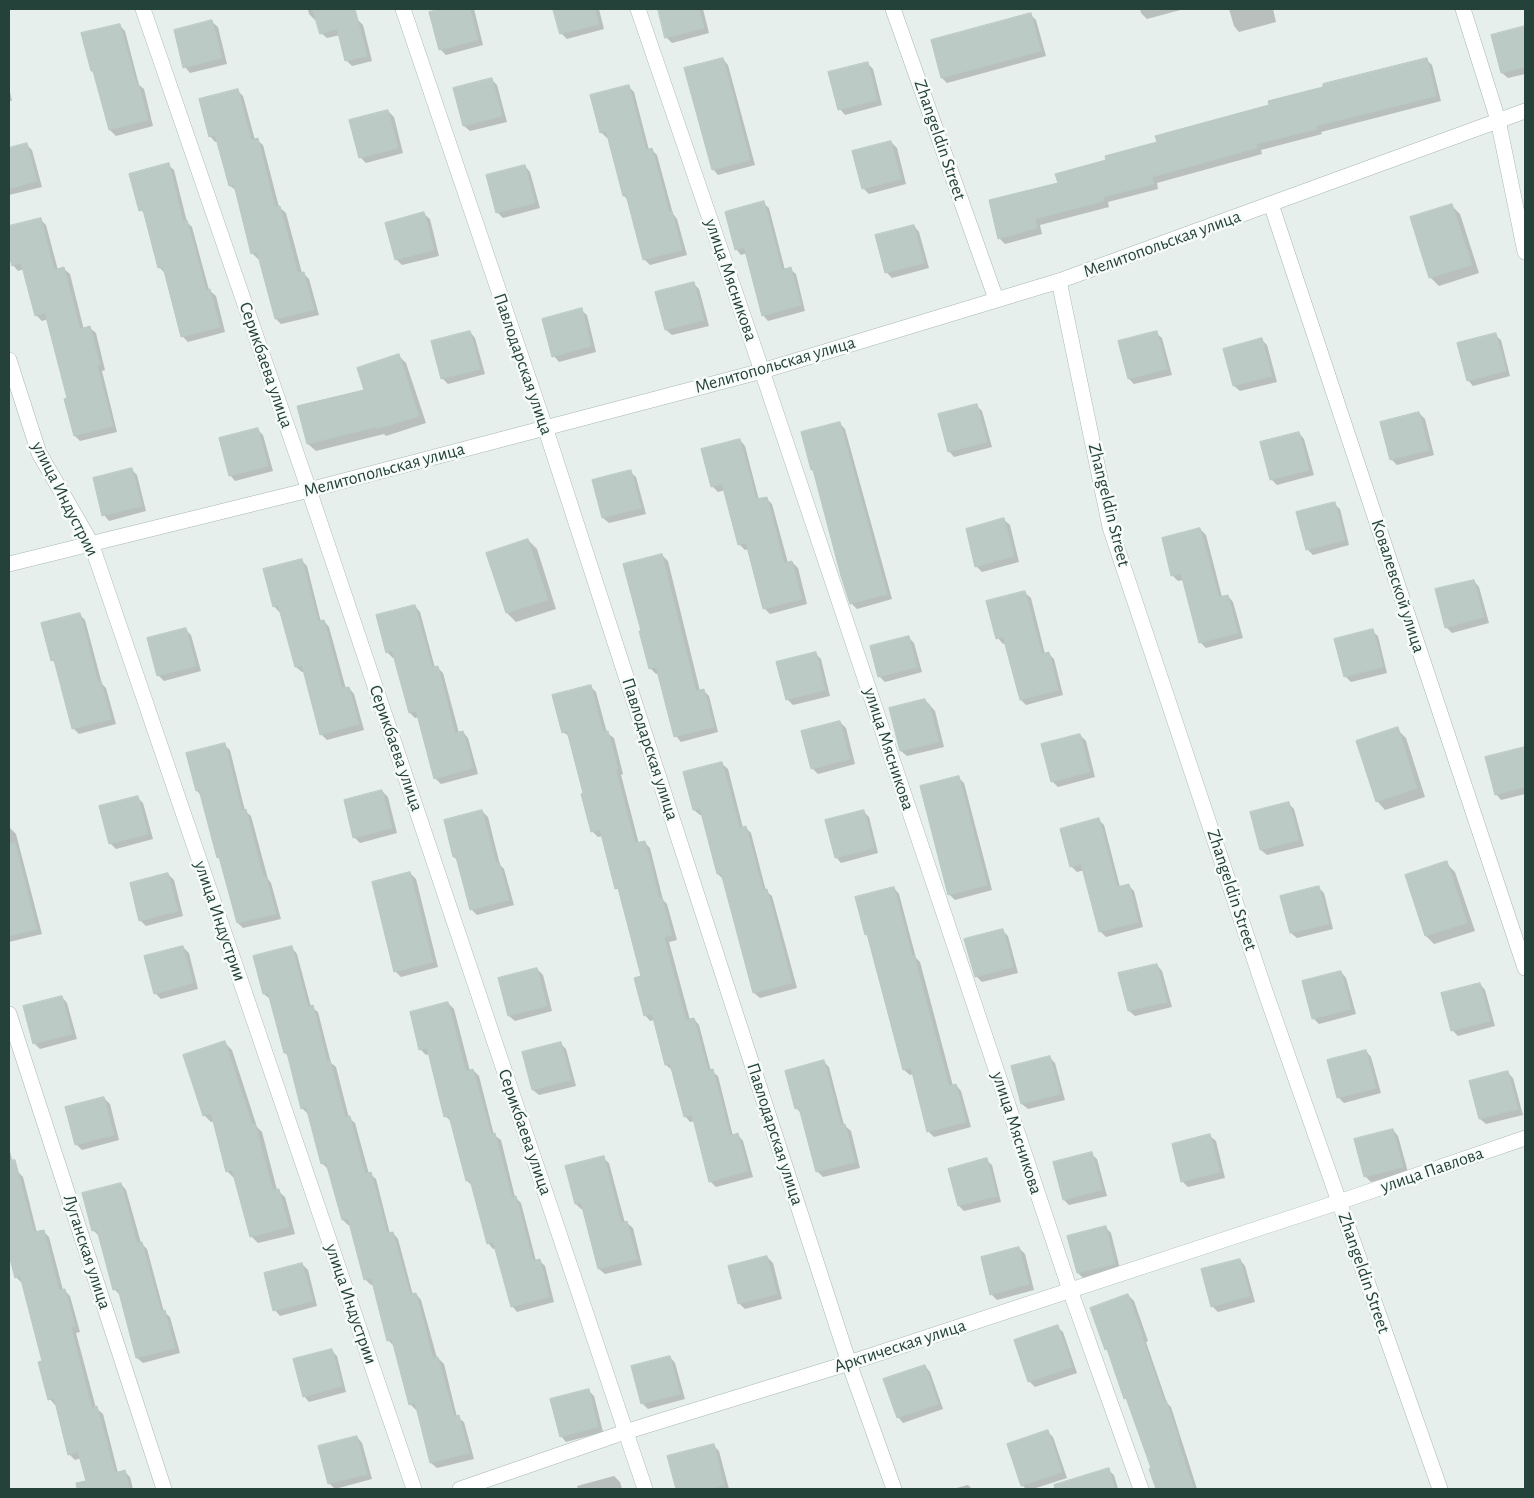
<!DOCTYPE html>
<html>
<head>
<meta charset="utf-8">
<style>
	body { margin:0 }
	#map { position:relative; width:1534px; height:1498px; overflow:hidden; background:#e6efeb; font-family:"Alegreya Sans",sans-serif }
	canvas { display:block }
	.frame { position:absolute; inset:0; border:10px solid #24423a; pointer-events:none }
</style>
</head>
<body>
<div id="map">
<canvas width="1534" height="1498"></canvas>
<div class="frame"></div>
</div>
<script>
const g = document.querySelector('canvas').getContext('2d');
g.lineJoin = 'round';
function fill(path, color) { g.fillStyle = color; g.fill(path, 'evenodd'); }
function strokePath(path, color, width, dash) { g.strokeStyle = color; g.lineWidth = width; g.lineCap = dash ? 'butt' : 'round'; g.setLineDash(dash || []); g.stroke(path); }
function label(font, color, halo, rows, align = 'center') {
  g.font = font + ' "Alegreya Sans",sans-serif'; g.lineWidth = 5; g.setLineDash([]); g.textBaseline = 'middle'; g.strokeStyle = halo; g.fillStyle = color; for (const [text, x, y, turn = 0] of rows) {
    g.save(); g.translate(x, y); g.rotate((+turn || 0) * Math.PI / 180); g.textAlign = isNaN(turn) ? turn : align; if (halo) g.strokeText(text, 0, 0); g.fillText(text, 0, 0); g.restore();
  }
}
const shadow = new Path2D(`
	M308,9H352L355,20L357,19L363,25L372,61L352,66L347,61L340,35L327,38L321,33L317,19L315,20L309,14Z
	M447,9H474L483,45L446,55L440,49L431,13Z
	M555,9H599L604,29L567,39L561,33Z
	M659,9H703L709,33L672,43L666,37Z
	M1140,9H1184L1147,19L1141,13Z
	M1229,9H1273L1276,22L1239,32L1234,26Z
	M1030,14L1036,20L1046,56L947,83L942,78Z
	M212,22L218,27L227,64L190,73L185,67Z
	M119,25L125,31L139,85L144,89L153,126L116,136L110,130L96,75L92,71Z
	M1525,28V74L1508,78L1502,73L1493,36Z
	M723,59L728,65L755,165L718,175L713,169Z
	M1426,59L1432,65L1441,101L1321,132L1322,134L1261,150L1262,154L1157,183L1158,189L1108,202L1109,207L1040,225L1042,234L1005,244L999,238L1059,184L1107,161L1271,106Z
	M867,63L873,69L882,105L845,115L840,109Z
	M492,80L497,85L507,122L470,131L464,126L455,89Z
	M628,86L634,92L649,150H652L657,155L673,214L677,219L687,255L650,265L644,259L629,201L624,196L609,137L607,138L601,132Z
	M9,87L12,101H9Z
	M237,90L243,96L255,140H257L263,145L279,207L286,213L302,273H303L309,279L319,315L281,324L276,319L260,258L258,259L252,253L237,191L230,186L218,141L215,142L210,136Z
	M388,111L394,117L403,153L366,163L360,157Z
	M891,142L897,148L906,184L869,194L863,188Z
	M27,145L32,150L42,187L9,195V150Z
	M168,165L174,170L187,222L192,227L209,290L216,296L225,332L188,342L182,336L165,273L159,267L146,215L141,210Z
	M525,166L530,172L540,208L503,218L497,212Z
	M763,203L769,208L785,270L790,269L796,274L805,311L768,321L763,315L747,253L741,255L736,249Z
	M1451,205L1460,214L1479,273L1439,286L1430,277Z
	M424,214L430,219L439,256L402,265L396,259Z
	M40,219L46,225L58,270L64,269L70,274L84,330L90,328L96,333L105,370L102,371L117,432L80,441L75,436L65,399H69L48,319L42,321L36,315L24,269L18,271L13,265L9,250V227Z
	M914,226L919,232L929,268L892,278L886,272Z
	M694,284L699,289L709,326L672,335L666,330Z
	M581,310L587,315L596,352L559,362L554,356Z
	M470,332L475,338L485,374L448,384L442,378Z
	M1156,333L1162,338L1172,375L1134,384L1129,379Z
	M1495,335L1501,340L1510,376L1473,386L1468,380Z
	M1262,340L1267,345L1277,382L1240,391L1234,386L1224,349Z
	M399,356L406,363L426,423L386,436L384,434L316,451L308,444L365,390Z
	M976,405L982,411L992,447L954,457L949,451Z
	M1419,413L1425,419L1434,455L1397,465L1391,459Z
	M840,424L845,429L892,599L857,609L851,603L815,472L812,470Z
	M257,429L263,435L273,471L235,481L230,475Z
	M1299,433L1304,439L1314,475L1277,485L1271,479Z
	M740,440L745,446L759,500L766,498L772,504L788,563L792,562L798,568L807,604L770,614L764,608L749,549L745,550L739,544L725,490L718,492L712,486Z
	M131,469L137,475L146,511L109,521L104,515Z
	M630,472L636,477L646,514L609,523L603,518Z
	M1334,504L1340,509L1349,545L1313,555L1307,549Z
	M1004,520L1010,525L1019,562L982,572L976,566Z
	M1200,529L1206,535L1222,597L1228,596L1233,602L1243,638L1206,648L1200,642L1183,580L1178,581L1172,575Z
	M528,540L537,549L556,609L516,622L507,613L488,553Z
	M662,555L668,561L700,691L703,690L709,696L718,732L681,742L676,736L659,673L656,674L650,668L642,632Z
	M301,560L307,566L321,622L324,621L329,627L346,689L349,688L354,694L364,730L327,740L321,734L305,672H302L296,667L281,611L279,612L274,606Z
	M1474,581L1479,587L1489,623L1452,633L1446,627Z
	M1025,593L1031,598L1045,654L1048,653L1054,659L1063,695L1026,705L1021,700L1006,643L1003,644L998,638Z
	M415,606L420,612L435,668L437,667L443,673L459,733L463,732L468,738L478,774L441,784L435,778L419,717L415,718L410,713L395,657L393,658L387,652Z
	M79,614L85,620L102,684L106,688L116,724L79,734L73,728L57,665L52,660Z
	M185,629L191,635L201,671L164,681L158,675Z
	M1372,631L1378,636L1387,673L1351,682L1345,676Z
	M909,638L914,643L922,672L885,682L879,676Z
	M815,653L821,659L830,696L793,705L788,700Z
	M590,686L596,692L607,733L614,738L623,774L621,775L639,844L644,842L650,848L663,900L667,904L677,940L669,942L690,1020L694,1019L699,1025L711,1071L718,1076L733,1136L738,1135L743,1141L753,1177L716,1187L710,1181L695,1121L690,1122L685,1116L672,1070L666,1065L654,1020L650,1021L645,1015L643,977L621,893L617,888L603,836L598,837L592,831L584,794L570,737L563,732Z
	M925,700L935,711L944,747L907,756L901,751L890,709Z
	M840,722L846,728L855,764L818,774L812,768Z
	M1397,729L1406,738L1425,797L1385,810L1377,801Z
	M1080,735L1086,741L1095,777L1058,787L1052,781Z
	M224,745L230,750L245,811L251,816L268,879L271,883L281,919L243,928L238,923L222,860L218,857L202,796L197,791L187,754Z
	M1523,749L1525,751V794L1501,800L1496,794Z
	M722,764L728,769L743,828L745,827L751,833L766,891L772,896L797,988L760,998L754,993L724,880L718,874L702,815H700L694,810Z
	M959,778L964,783L992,890L955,900L949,894Z
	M382,791L388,797L397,833L360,843L354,837Z
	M137,797L143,803L153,839L116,849L110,843Z
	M1289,804L1294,809L1304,846L1267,855L1261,850Z
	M482,811L488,817L500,865L504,869L514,905L477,915L471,909L458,861L454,857Z
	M863,811L869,817L878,853L841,863L836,857Z
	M1099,820L1104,825L1120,887L1128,885L1134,891L1143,927L1106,937L1101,932L1084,870L1077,872L1071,866Z
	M10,828L16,834L42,934L9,942V829Z
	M1446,863L1455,872L1475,931L1434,944L1426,936Z
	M410,873L416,879L438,967L401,977L395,971Z
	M168,874L174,880L183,916L146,926L140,920Z
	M1318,887L1324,893L1333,929L1297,938L1291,933Z
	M894,888L899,894L916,958L920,962L953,1086L956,1085L961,1091L971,1127L934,1137L928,1131L913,1074L910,1075L904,1070L870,938L866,934Z
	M1003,931L1008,936L1018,973L982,982L976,976Z
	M183,947L189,953L198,989L161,999L155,993Z
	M292,948L297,954L311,1007L318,1012L331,1063L336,1067L349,1118L355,1123L369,1174H370L376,1179L390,1234L393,1233L398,1239L413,1295L416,1294L421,1300L437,1358H438L444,1364L457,1417L464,1422L474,1459L437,1468L431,1463L418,1409L416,1410L410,1404L394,1346L388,1340L374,1284L371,1285L365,1279L351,1225H348L343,1220L329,1169H328L322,1163L308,1114L302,1108L289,1057L285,1053L270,999L264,994Z
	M1157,965L1162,971L1172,1007L1135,1016L1129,1011Z
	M537,969L543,975L552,1011L515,1021L509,1016Z
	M1341,972L1346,978L1356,1014L1319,1024L1313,1018Z
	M1480,984L1485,990L1495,1026L1458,1036L1452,1030Z
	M62,997L67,1003L77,1039L40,1049L34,1043Z
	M448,1003L454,1009L470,1071L473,1070L479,1076L494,1135L501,1140L515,1197L521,1203L536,1261L539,1260L545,1266L554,1302L517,1312L512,1306L496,1248L493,1249L488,1243L473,1186L467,1181L452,1122L445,1116L429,1054L426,1055L420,1049Z
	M225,1043L232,1050L257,1127L262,1132L277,1190L285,1197L295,1234L258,1243L251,1236L234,1178L227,1171L214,1121L211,1122L204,1115Z
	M561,1044L566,1049L576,1086L539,1095L533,1090Z
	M1366,1051L1371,1057L1381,1093L1344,1103L1338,1097Z
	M1050,1058L1055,1063L1065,1100L1028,1109L1022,1104Z
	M824,1062L829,1067L844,1125L851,1131L860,1168L823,1177L817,1171L802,1114L796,1108Z
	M1508,1073L1513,1078L1523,1115L1486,1124L1480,1119Z
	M104,1098L110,1104L119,1140L82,1150L76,1144Z
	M1393,1130L1398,1136L1408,1172L1371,1182L1365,1176Z
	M1210,1136L1216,1141L1225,1178L1188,1187L1182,1181Z
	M9,1147L15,1172L17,1171L23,1177L37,1233L43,1231L49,1237L63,1290H64L70,1296L80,1332L76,1333L96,1408L103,1414L118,1473L125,1472L130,1477L133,1489H89L81,1458L75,1460L69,1454L57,1404L55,1405L50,1399L43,1362L23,1282L22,1283L16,1277L9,1250Z
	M1091,1154L1097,1159L1107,1196L1069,1205L1064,1200Z
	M603,1158L609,1163L625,1223H627L633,1228L642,1265L605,1274L599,1269L584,1209H581L576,1204Z
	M986,1160L992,1165L1001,1202L964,1211L959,1206Z
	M121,1184L126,1190L141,1243L147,1249L164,1312L170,1317L180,1353L143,1363L137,1358L120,1295L114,1289L99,1236L93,1230Z
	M1105,1227L1111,1233L1120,1269L1083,1278L1078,1273Z
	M1019,1248L1025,1254L1034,1290L997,1300L991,1294Z
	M767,1257L773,1263L782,1299L745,1309L739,1303Z
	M1240,1260L1245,1266L1255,1302L1218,1312L1212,1306Z
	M302,1264L308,1270L317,1306L280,1316L275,1310Z
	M1128,1295L1134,1301L1148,1341L1146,1342L1167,1403L1171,1407L1197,1489H1157L1151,1470L1153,1469L1129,1402L1125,1398L1110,1352L1106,1349Z
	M1057,1327L1063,1332L1077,1373L1035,1387L1029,1381Z
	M331,1350L337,1356L346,1392L309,1402L304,1396Z
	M670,1357L675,1363L685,1399L648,1409L642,1403Z
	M925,1366L930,1372L943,1409L903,1423L898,1417Z
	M588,1390L594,1396L603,1432L566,1442L561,1436Z
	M1048,1432L1053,1437L1067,1478L1033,1489H1026L1022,1485Z
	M357,1437L362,1443L372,1479L335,1489L329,1483Z
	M713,1445L719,1451L729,1489H677L669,1457Z
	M1108,1470L1114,1475L1118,1489H1068L1066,1482Z
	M614,1476L620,1482L622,1489H578L577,1486Z
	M968,1485L972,1489H953Z`);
const building = new Path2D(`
	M313,9H355L367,56L345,61L337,29L320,34Z
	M442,9H470L478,40L439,50L429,12Z
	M553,9H595L599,24L560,34Z
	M658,9H699L704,28L665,38Z
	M1031,13L1041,51L941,78L931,40Z
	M212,20L222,58L183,68L174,30Z
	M120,24L136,83L138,82L148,120L109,130L93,71H91L81,33Z
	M1525,26V67L1501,73L1491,35Z
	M723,58L750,160L712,170L684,68Z
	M1427,58L1436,96L1316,126L1317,129L1256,144L1257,148L1152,177L1154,184L1103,197L1104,201L1035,219L1037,228L998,239L989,200L1058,183L1055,174L1106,160L1105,156L1157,142L1155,136L1269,105L1268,101L1323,87V84Z
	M868,62L877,100L838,110L828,72Z
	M492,78L502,116L463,126L453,88Z
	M629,85L646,150L652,148L669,212L672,211L682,250L643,260L626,195L623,196L606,131L600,133L590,95Z
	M238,89L251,140L258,138L275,207L280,206L298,273L304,272L314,310L275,319L257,252L251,254L234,185L229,186L215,135L209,137L199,99Z
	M388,110L398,148L359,158L349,120Z
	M891,141L901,179L862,189L852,151Z
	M27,143L37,181L9,189V148Z
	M169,163L183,221L187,220L206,290L210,289L220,327L181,337L163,267L158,268L143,210L139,211L129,174Z
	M525,165L535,203L496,213L486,175Z
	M764,201L782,270L791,267L801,305L762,316L744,247L735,250L725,212Z
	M1452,204L1472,265L1429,278L1410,217Z
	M424,212L434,250L395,260L385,223Z
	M41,218L54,270L64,267L80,329L90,326L100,364L97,365L113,426L74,436L64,399L67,398L45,313L35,316L21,263L12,266L9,255V226Z
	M914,225L924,263L885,273L875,235Z
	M694,282L704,320L665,330L655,292Z
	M582,308L591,346L552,357L542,319Z
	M470,331L480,369L441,379L431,341Z
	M1157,331L1167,369L1128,379L1118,341Z
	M1496,333L1506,371L1467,381L1457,343Z
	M1262,338L1272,376L1233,386L1223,349Z
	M399,354L419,416L377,429L376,427L307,444L297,406L364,390L357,368Z
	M977,404L987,442L948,452L938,414Z
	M1419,412L1429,450L1390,460L1380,422Z
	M840,422L887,594L850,604L841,576L813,470H811L801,432Z
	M258,428L268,466L229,476L219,438Z
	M1299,432L1309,470L1270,480L1260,442Z
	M740,439L756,499L767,497L784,563L792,561L802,599L763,609L746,543L738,545L722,484L711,487L701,449Z
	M132,468L142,506L102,516L93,478Z
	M631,470L641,508L602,518L592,480Z
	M1335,502L1345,540L1306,550L1296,512Z
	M1004,518L1014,556L975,567L966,529Z
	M1200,528L1219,597L1228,595L1238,633L1199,643L1181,574L1171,576L1162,538Z
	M528,539L548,600L506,613L486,553Z
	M662,554L696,691L704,689L714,727L674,737L656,667L649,669L639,631H641L623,564Z
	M302,559L318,621L324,620L342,688L349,687L359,724L320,735L302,666L295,667L278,605L273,607L263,569Z
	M1474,580L1484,617L1445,628L1435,589Z
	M1025,591L1042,654L1049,652L1058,690L1020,700L1003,637L996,639L986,601Z
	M415,605L432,667L438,666L455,733L463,731L473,768L434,779L416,711L409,713L392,651L386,653L376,615Z
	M80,613L98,682L101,681L111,719L72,729L54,660L51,661L41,623Z
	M186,628L196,666L157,676L147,638Z
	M1373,629L1383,667L1344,677L1334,639Z
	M909,636L917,667L878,677L870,646Z
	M816,652L825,690L786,700L776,662Z
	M591,685L603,732L608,731L618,769L616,770L635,843L645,841L659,898L662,897L672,935L664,937L686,1020L694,1018L708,1070L713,1069L730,1136L738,1133L748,1171L709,1182L692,1115L684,1117L670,1064L665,1065L652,1014L644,1016L634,978L641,976L618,888L615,889L600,830L591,832L581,794L583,793L567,731L562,733L552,695Z
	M925,699L927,704H929L939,742L900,751L889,708Z
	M840,721L850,759L811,769L801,731Z
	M1398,727L1417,788L1376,802L1356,741Z
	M1080,734L1090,772L1051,782L1041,744Z
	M225,743L242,811L246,809L263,876H266L276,914L237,923L219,857L217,858L199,790L196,791L186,753Z
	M1525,747V787L1495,795L1485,757Z
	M722,762L740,828L746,826L763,890L767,889L792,983L753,993L721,873L717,874L700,809L693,810L683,772Z
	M959,776L987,885L948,895L920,786Z
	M382,790L392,828L353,838L344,800Z
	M138,796L148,834L109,844L99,806Z
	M1289,802L1299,840L1260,850L1250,812Z
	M482,810L496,863L499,862L509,900L470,910L456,857H453L444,820Z
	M864,810L874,848L835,858L825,820Z
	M1099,818L1117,887L1129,884L1138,922L1099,932L1081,864L1070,867L1060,829Z
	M15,843L37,929L9,936V844Z
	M1447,861L1467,923L1425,936L1405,875Z
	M410,872L433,962L394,972L372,882Z
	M168,873L178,911L139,921L130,883Z
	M1319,886L1329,924L1290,933L1280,896Z
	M894,887L912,955H914L949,1086L956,1084L966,1122L927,1132L911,1068L903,1070L867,934L865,935L855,897Z
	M1003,929L1013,967L975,977L964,939Z
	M183,946L193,983L154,994L144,956Z
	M292,946L308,1007L313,1005L327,1061L330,1060L345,1117L350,1116L365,1174L371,1172L387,1233L393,1232L410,1294L416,1293L433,1358L438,1357L454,1416L459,1415L469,1453L430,1463L415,1403L409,1405L392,1340L387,1341L371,1278L364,1280L348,1219L342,1220L326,1163L321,1164L306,1107L301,1109L287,1053H284L268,993L263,994L253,956Z
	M1157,964L1167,1002L1128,1011L1118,973Z
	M537,968L547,1006L508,1016L498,978Z
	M1341,971L1351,1009L1312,1019L1302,981Z
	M1480,983L1490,1021L1451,1031L1441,993Z
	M62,996L72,1034L33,1044L23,1006Z
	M448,1002L466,1071L473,1069L491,1134L495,1133L512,1197L516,1196L533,1261L540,1259L549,1297L511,1307L493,1242L487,1244L470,1180L466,1181L449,1116L444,1117L427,1048L419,1050L410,1012Z
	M225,1041L252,1124H255L273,1190L279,1189L289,1227L250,1237L232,1170L226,1172L211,1113L203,1116L183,1055Z
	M561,1042L571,1080L532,1090L522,1052Z
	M1366,1050L1376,1088L1337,1098L1327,1060Z
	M1050,1056L1060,1094L1021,1104L1011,1066Z
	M824,1060L841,1125L845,1124L855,1162L816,1172L799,1108L795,1109L785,1071Z
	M1508,1071L1518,1109L1479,1119L1469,1081Z
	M104,1097L114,1135L75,1145L65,1107Z
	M1393,1129L1403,1167L1364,1177L1354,1139Z
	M1210,1134L1220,1172L1181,1182L1172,1144Z
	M1092,1152L1102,1190L1063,1200L1053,1162Z
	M604,1156L621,1223L627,1221L637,1259L598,1269L581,1203L575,1204L565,1166Z
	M987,1158L997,1196L958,1206L948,1169Z
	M15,1160L34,1232L44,1230L59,1290L65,1289L75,1326L71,1327L92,1408L97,1406L115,1473L125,1470L130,1489H77L76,1483L86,1481L78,1452L68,1455L54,1398L48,1400L38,1362L42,1361L20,1276L15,1278L9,1255V1161Z
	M121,1183L137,1243L142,1242L161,1311L165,1310L175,1348L136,1358L118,1289L113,1290L97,1230L92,1231L82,1193Z
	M1106,1226L1115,1264L1077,1273L1067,1236Z
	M1019,1247L1029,1284L990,1295L981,1257Z
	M767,1256L777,1294L738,1304L728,1266Z
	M1240,1259L1250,1296L1211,1307L1201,1269Z
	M302,1263L313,1301L273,1311L264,1273Z
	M1128,1294L1143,1336H1142L1164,1401L1166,1400L1179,1439H1177L1194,1489H1156L1149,1469L1151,1468L1126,1398L1124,1399L1107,1349L1105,1350L1090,1308Z
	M1058,1325L1072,1367L1028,1382L1014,1340Z
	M332,1349L342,1386L303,1397L293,1359Z
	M670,1356L680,1394L641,1404L631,1366Z
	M925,1365L938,1404L897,1418L883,1379Z
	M589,1389L598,1427L560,1437L550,1399Z
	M1048,1430L1062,1472L1021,1486L1007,1444Z
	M357,1436L367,1474L328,1484L318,1446Z
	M714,1444L724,1485L709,1489H676L667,1456Z
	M1109,1468L1115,1489H1055L1054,1485Z`);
const minor = new Path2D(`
	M143,9L309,490L645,1489
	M403,9L545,427L849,1363L894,1489
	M638,9L762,371L1070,1290L1141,1489
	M893,9L996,299
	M1463,9L1498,120L1525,252
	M1271,204L1525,968
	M1059,281L1110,527L1265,991L1440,1489
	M9,360L39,453L91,543L414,1489
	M9,1014L164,1489
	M460,1489L625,1432L849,1363L1339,1202L1525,1138`);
const tertiary = new Path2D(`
	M9,564L309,490L762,371L1059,281L1525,111`);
const streetNames = [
	["Zhangeldin Street",940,140,71],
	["Мелитопольская улица",1162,244,-20],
	["улица Мясникова",731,280,71],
	["Павлодарская улица",523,364,71],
	["Серикбаева улица",266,365,71],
	["Мелитопольская улица",775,365,-16],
	["Мелитопольская улица",384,470,-15],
	["улица Индустрии",65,499,63],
	["Zhangeldin Street",1109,505,76],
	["Ковалевской улица",1398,586,72],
	["Серикбаева улица",396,748,71],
	["Павлодарская улица",650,749,72],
	["улица Мясникова",889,749,72],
	["Zhangeldin Street",1232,890,72],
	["улица Индустрии",220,921,71],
	["Серикбаева улица",525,1132,71],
	["улица Мясникова",1017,1133,72],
	["Павлодарская улица",775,1134,72],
	["улица Павлова",1432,1170,-19],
	["Луганская улица",87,1252,72],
	["Zhangeldin Street",1364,1273,71],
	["улица Индустрии",351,1304,71],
	["Арктическая улица",900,1346,-18]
];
fill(shadow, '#0003');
fill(building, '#bbcac4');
strokePath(building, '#b8c9c2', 1);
strokePath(minor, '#a8b8b2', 16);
strokePath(tertiary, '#a8b8b2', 16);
strokePath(minor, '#fff', 15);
strokePath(tertiary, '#fff', 15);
label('18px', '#24423a', '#f7fbf9', streetNames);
</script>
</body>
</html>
